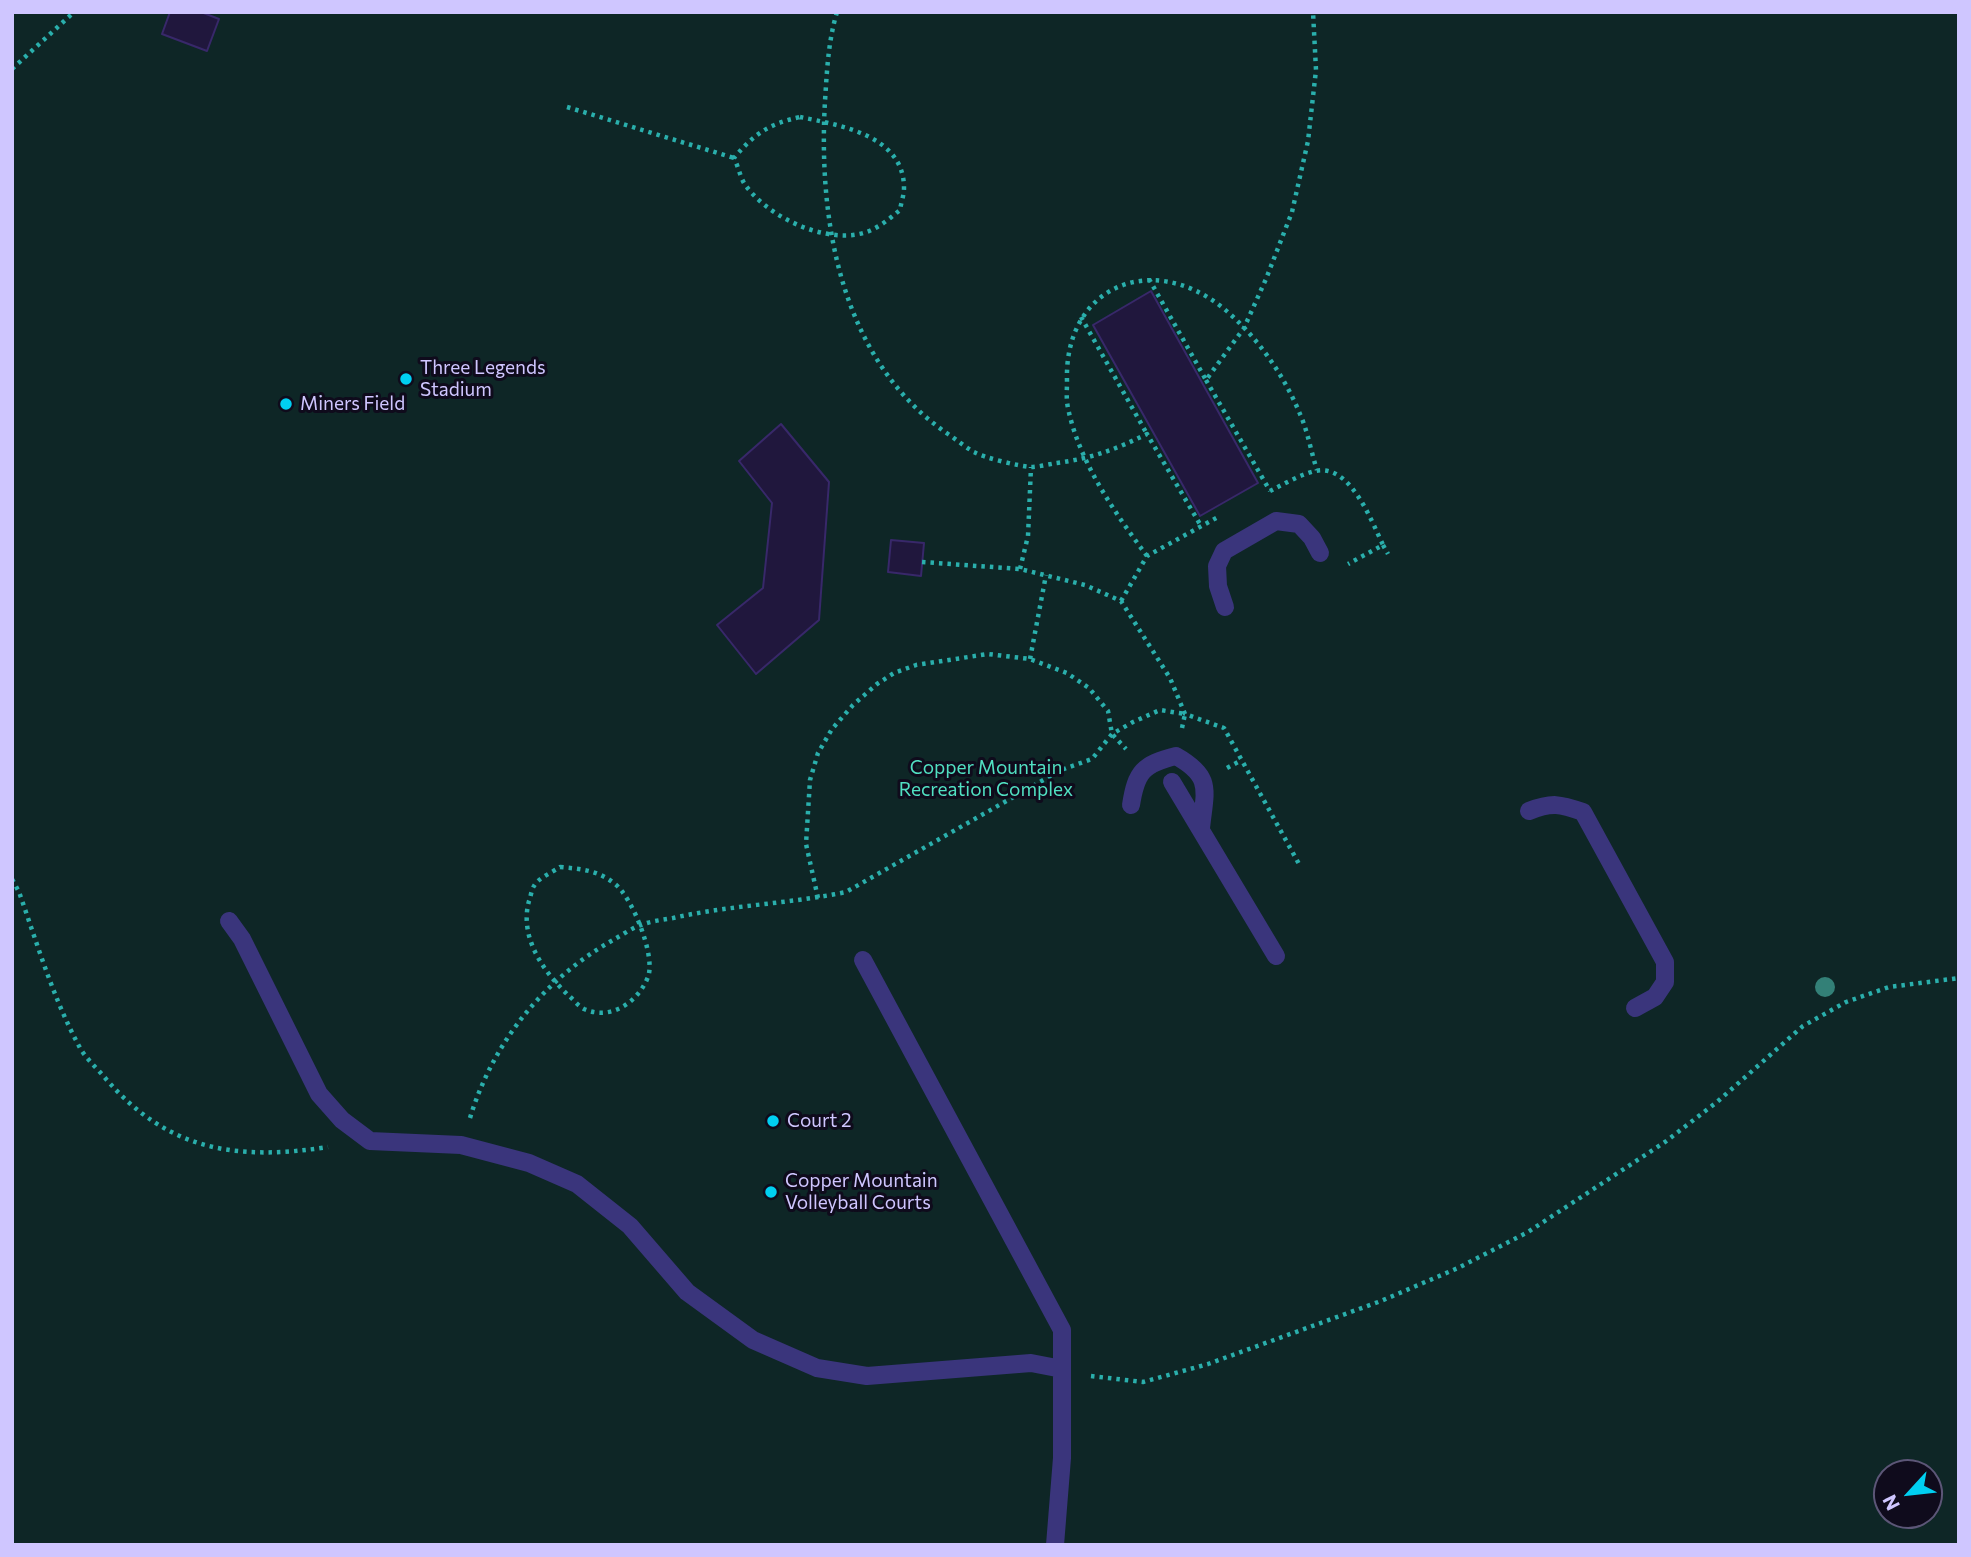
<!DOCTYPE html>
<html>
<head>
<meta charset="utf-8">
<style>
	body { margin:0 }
	#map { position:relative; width:1971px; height:1557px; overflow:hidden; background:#0f0b1c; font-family:Commissioner,sans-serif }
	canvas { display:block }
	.frame { position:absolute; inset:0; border:14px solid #cfc6ff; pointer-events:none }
	.north { position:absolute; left:1873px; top:1459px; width:70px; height:70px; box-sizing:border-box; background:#0f0b1c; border:2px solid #5c5677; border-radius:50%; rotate:243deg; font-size:19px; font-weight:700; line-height:28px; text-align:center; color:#cfc6ff }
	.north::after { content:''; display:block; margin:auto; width:24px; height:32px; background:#00cff1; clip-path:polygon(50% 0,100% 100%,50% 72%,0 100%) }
</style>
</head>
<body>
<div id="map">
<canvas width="1971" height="1557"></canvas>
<div class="frame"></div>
<div class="north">N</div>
</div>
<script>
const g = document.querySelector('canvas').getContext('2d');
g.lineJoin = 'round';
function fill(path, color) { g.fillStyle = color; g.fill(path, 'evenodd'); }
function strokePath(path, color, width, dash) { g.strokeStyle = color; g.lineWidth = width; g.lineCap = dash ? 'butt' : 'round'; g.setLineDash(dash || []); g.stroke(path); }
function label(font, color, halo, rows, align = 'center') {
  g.font = font + ' Commissioner,sans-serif'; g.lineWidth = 6; g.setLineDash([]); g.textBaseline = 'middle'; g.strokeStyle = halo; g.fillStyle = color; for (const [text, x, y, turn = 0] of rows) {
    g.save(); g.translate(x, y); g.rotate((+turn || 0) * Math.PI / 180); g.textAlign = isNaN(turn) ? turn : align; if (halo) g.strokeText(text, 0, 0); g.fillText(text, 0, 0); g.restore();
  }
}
const green = new Path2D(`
	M12,12H1959V1545H12ZM1887,1473H1929V1515H1887Z`);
const building = new Path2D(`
	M170,12H201L219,19L207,51L162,34Z
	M1151,291L1258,483L1200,516L1093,325Z
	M781,424L829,482L819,620L756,674L717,625L763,588L772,503L739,461Z
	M891,540L924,543L921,576L888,572Z`);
const path = new Path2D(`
	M837,12C828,42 827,71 825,101C818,222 841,361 948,434C957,440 965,447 974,452C985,458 1018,466 1031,467C1039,467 1049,464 1057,463C1093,458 1114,450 1147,434L1201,526
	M12,69L74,12
	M567,107L734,158
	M800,117C839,125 904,135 904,188C904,195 901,203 900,210C888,220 875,231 859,234C820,242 765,215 744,183C740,176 738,166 734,158C755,133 769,124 800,117Z
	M1149,279L1206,380L1244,328L1266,279L1292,212L1308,141L1316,70L1313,12
	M1081,317L1147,434
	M1206,380L1270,491
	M1270,491C1284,484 1299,475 1315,471C1350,463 1371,520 1383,545L1348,564
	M1383,545L1388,554
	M1147,556C1115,513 1079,462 1068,408C1066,399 1067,390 1067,381C1064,287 1151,250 1223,308C1256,335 1284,375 1300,414C1308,432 1311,452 1317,470
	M922,562L1020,569L1085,585L1121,601L1170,678L1185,714L1224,728L1299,864
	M1020,569L1028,536L1031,467
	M1121,601L1147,556L1218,517
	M1030,659L1046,575
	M1227,768L1242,760
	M560,867C581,869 598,870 615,884C632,897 656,956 648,977C638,1002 611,1021 584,1009C578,1006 573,999 568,995C543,971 519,937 529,901C531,897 531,890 534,886C538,878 553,872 560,867Z
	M12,879L19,892C37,943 53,998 79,1046C85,1058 97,1068 106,1079C168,1151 237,1161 328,1147
	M818,898L806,844L810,780L818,753L832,729L853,705L877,684L894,673L916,665L988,654L1030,659L1067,673L1089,688L1108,711L1112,734L1126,749
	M470,1118C493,1042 544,979 613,940C622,935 632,928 641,925C651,921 662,920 673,918C730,905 789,904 846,892L1061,770L1092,759L1112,734L1133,722L1160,710L1185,714L1182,728
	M1091,1376L1143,1382L1208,1364L1381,1301L1458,1268L1528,1232L1665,1142L1717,1102L1803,1026L1846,1002L1889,987L1959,978`);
const minor = new Path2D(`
	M1225,607L1218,586L1217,566L1224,551L1276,521L1299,524L1312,538L1320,553
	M1172,782L1276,956
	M1131,805C1136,772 1143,764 1176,756C1213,777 1205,790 1201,828
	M1529,811C1552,802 1560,804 1583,812L1665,962V982L1655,997L1635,1008
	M229,921L242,939L319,1094L342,1120L370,1141L461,1145L529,1163L577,1184L630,1226L687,1292L753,1340L817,1368L867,1376L1031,1363L1062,1369
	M863,960L1062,1330V1458L1055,1545`);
const trees = [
	[1825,987]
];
const markers = [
	[406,379,7,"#00cff1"],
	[286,404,7,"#00cff1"],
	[773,1121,7,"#00cff1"],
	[771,1192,7,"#00cff1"]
];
const poiNames = [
	["Three Legends",420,368],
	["Stadium",420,390],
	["Miners Field",300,404],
	["Court 2",787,1121],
	["Copper Mountain",785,1181],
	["Volleyball Courts",785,1203]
];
const parkNames = [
	["Copper Mountain",986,768],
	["Recreation Complex",986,790]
];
fill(green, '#0e2626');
fill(building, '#20173d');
strokePath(building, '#38286a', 2);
strokePath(path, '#2aafac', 4.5, [3.5, 5]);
strokePath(minor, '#3a357c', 18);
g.fillStyle = '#338077';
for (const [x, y] of trees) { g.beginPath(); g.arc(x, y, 10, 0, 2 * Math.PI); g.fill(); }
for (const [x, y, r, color] of markers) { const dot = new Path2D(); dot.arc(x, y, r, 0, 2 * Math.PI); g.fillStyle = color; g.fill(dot); strokePath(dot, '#0f0b1c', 2.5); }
label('19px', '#cfc6ff', '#0f0b1c', poiNames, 'left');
label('19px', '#51e0c2', '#0f0b1c', parkNames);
</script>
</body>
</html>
